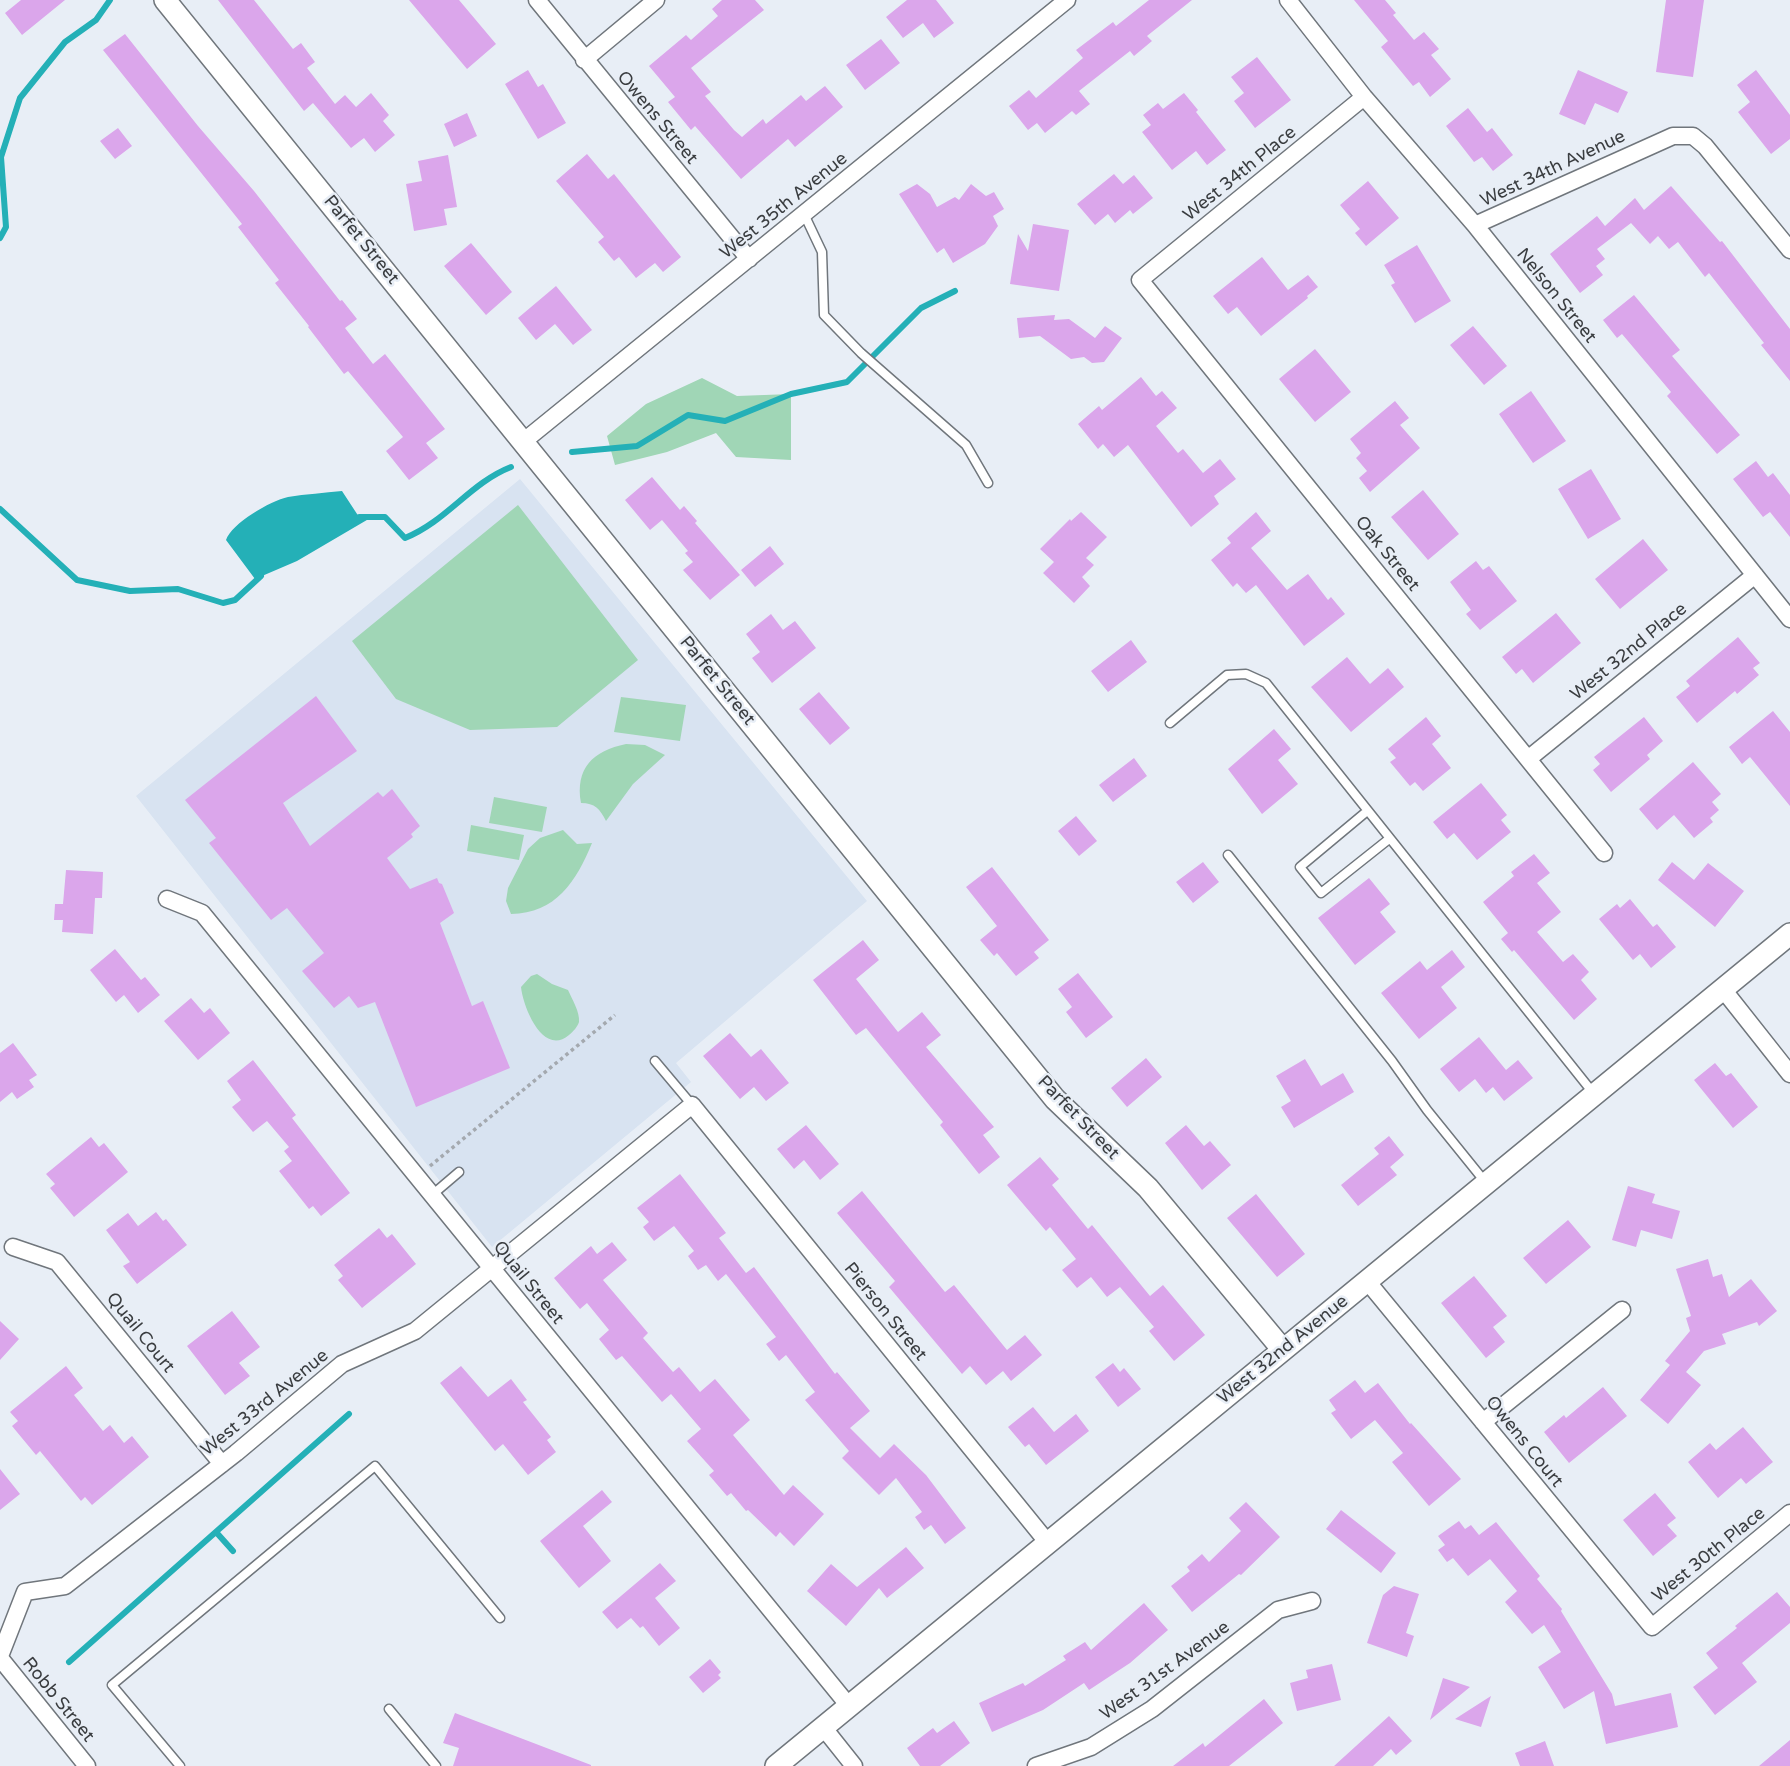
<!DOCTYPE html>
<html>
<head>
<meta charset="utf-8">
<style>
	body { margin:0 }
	canvas { display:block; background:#e8eef6 }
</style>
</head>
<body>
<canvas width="1790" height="1766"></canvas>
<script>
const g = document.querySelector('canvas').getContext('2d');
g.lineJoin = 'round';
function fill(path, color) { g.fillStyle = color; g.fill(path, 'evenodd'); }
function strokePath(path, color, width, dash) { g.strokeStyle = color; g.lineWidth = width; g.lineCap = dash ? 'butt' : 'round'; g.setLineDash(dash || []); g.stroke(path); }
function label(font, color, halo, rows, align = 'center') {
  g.font = font + ' "Varela Round",sans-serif'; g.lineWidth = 5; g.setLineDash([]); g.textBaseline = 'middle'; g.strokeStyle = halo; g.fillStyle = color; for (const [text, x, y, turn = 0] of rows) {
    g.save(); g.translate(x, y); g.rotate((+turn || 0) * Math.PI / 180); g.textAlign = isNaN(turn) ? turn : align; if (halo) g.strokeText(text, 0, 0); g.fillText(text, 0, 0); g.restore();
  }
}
const built = new Path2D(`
	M520,479L867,901L676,1063L691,1082L492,1247L136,796Z`);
const green = new Path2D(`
	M702,378L737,396L791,394V460L736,457L716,433L667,452L615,465L607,436L646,404Z
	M518,505L638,660L557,727L470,730L396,699L352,641Z
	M621,697L686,705L680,741L614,732Z
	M626,744L645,745L665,755L633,784L606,821C600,809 595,803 581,803C575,768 593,751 626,744Z
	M494,797L547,807L542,832L489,823Z
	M471,825L524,835L519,860L467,851Z
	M563,830L577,844L592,843C576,882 556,913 511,914L506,901L508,888L528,849L540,838Z
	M537,974L552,984L568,990C572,999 580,1012 579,1022C578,1026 573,1032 569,1035C543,1057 523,1007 521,987L531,976Z`);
const water = new Path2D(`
	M342,491L359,517H372L297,561L255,579L226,540C232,523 270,501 288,497C306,494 324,493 342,491Z`);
const stream = new Path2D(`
	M0,238L6,227L1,157L20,98L65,42L96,20L110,0
	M572,452L637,446L688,415L725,421L791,394L847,382L921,308L955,291
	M0,509L77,580L130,591L178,589L223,603L235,600L261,576
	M354,520L359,517H385L405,538C447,521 470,483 511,467
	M216,1532L233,1551
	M69,1662L349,1414`);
const building = new Path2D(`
	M21,0H65L22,35L5,13Z
	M218,0H254L293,49L301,43L315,62L307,68L335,104L345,95L356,107L371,93L389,115L383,121L395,135L375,152L364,138L351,148L313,103L304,111Z
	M409,0H459L496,44L467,69Z
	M722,0H755L764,10L691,68L711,92L705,96L734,130L742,137L763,119L766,124L801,95L806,101L825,86L843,107L795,147L788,139L741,179L695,126L691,130L668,102L675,97L649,66L686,35L691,40L718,16L712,9Z
	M907,0H936L954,23L934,38L923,23L903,38L886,17Z
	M1149,0H1192L1147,36L1152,41L1134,56L1130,51L1079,91L1090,104L1076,115L1072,111L1045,133L1037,123L1028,130L1009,106L1029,90L1036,98L1083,58L1076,50L1113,22L1116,26Z
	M1354,0H1385L1396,13L1393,15L1414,40L1424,32L1439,49L1431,55L1451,79L1430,97L1419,82L1413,86L1381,47L1388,41Z
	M1666,0H1704L1693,77L1656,72Z
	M125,34L198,126L254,191L340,301L342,300L357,319L345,328L373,364L385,354L445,429L426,443L438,458L409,480L386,451L403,437L348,371L344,374L308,327L309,326L275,283L279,280L238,227L242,224L103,50Z
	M881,39L900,63L865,90L846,65Z
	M1257,57L1291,100L1255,128L1234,101L1244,93L1231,77Z
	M528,70L538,87L543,84L566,123L538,139L505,84Z
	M1578,70L1628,92L1618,113L1595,103L1585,125L1559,114Z
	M1756,70L1790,115V139L1771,154L1738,112L1750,102L1737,85Z
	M1184,93L1198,110L1196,112L1226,150L1207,165L1196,151L1172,170L1142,132L1151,125L1143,115L1158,103L1163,109Z
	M1468,108L1487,132L1492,128L1513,155L1493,171L1482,157L1474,162L1446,126Z
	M467,113L477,136L454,147L444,124Z
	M118,128L132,146L115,159L100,141Z
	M587,154L608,179L614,174L681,257L663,272L655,263L636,278L619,257L614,261L598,242L604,237L556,181Z
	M448,155L457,207L444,209L447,225L414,231L406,184L422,181L418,161Z
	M1114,174L1123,184L1134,175L1153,198L1133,214L1130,210L1115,223L1108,214L1095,225L1077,204Z
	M1368,181L1399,218L1366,246L1355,233L1360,229L1340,205Z
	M917,184L930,194L937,207L955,197L959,200L971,184L986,196L994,192L1004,209L993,216L998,226L985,244L953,263L944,248L937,253L899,194Z
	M1671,186L1720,242L1722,241L1790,329V381L1761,345L1764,343L1709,273L1705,277L1678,242L1669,249L1658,236L1650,244L1631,223L1597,249L1605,259L1596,266L1603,275L1580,293L1550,254L1597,216L1605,226L1635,198L1644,210Z
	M1033,224L1069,230L1059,291L1010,284L1018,234L1028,251Z
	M471,243L512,292L486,315L444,266Z
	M1417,245L1451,301L1415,323L1391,285L1395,283L1384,265Z
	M1262,257L1288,290L1308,275L1318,287L1307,296L1308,298L1261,336L1237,307L1228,314L1213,296Z
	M556,286L592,330L573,345L555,324L536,340L518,318Z
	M1634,295L1680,350L1672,356L1740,435L1717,454L1667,396L1671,392L1622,334L1617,338L1603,320Z
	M1055,315L1054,320L1069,319L1095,338L1105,326L1122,338L1104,362L1092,363L1084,357L1071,359L1040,336L1019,338L1017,318Z
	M1473,326L1507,366L1484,385L1450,345Z
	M1315,349L1351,392L1315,422L1279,379Z
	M1141,377L1156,396L1162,391L1177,408L1156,426L1178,453L1183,449L1203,473L1220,459L1236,479L1214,496L1219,504L1191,527L1128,445L1114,457L1103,444L1098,449L1078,424L1099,406L1102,410Z
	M1531,391L1566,441L1533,463L1499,414Z
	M1395,401L1409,418L1400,425L1420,448L1370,492L1359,478L1367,471L1356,458L1361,453L1350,439Z
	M1756,461L1768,477L1773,473L1790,495V537L1770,512L1763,517L1733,479Z
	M1591,469L1621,519L1588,539L1558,489Z
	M652,477L680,510L684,506L697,521L695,523L740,575L710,600L683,570L693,562L685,553L688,551L662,520L650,530L625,500Z
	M1423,490L1459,534L1428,560L1391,517Z
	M1081,512L1107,537L1086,558L1094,565L1082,577L1090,586L1074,603L1043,573L1054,562L1040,549L1070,519L1071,521Z
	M1256,512L1271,531L1251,548L1287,590L1308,574L1328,600L1331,597L1345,614L1304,646L1256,585L1246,593L1237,583L1233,587L1211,560L1231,543L1227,538Z
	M1643,539L1668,570L1620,609L1595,579Z
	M770,546L784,564L755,587L741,570Z
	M1476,561L1483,570L1489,566L1517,601L1480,630L1466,614L1471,610L1450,582Z
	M1556,613L1581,643L1533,683L1522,669L1516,674L1502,657Z
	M771,614L783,630L795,621L816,648L772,683L752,658L760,652L746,634Z
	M1738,637L1760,663L1753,668L1759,675L1737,694L1735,691L1697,723L1676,697L1690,686L1686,681Z
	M1131,640L1147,662L1108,692L1091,671Z
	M1347,657L1370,684L1388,668L1404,687L1351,732L1311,687Z
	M819,692L850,728L830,745L799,709Z
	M316,696L357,751L283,803L310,846L378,792L383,797L392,789L420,826L411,834L413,837L387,858L410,889L437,878L439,883L442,884L454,913L440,923L472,1006L483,1001L510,1068L416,1107L375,1002L358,1008L349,996L334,1008L302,971L324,953L287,908L271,920L209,843L216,838L185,800Z
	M1773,711L1790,732V806L1750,757L1742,764L1729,747Z
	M1426,717L1441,736L1432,744L1451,768L1423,791L1415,782L1410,786L1390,762L1396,758L1388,749Z
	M1644,717L1663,741L1647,755L1650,759L1611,792L1593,770L1600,764L1594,757Z
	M1274,729L1291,749L1278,760L1298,784L1262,814L1228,769Z
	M1134,758L1147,776L1113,802L1099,785Z
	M1693,762L1721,794L1712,802L1719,810L1710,818L1713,822L1694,838L1674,815L1657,830L1639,809Z
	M1481,783L1507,815L1501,820L1511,832L1477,860L1454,833L1447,839L1433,822Z
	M1076,816L1097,841L1079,856L1058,831Z
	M1534,854L1550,873L1537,883L1561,912L1537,932L1563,962L1573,954L1589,972L1581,980L1597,999L1574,1020L1514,950L1512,952L1501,939L1508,933L1483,902L1514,876L1511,872Z
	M1203,862L1219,882L1193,903L1176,882Z
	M1672,862L1694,880L1708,863L1744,891L1715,927L1658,880Z
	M992,867L1049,940L1034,952L1039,958L1016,976L997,953L994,956L980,940L997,926L966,887Z
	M66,870L103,872L102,898H95L93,934L62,932L63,920H54L55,904H63Z
	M1369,878L1390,904L1380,912L1396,932L1355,965L1318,918Z
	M1630,899L1653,927L1657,924L1676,947L1651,968L1640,954L1633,960L1599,919L1617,904L1620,908Z
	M863,940L879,960L856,979L898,1032L922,1012L941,1035L926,1047L994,1127L983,1135L1000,1157L979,1174L940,1125L943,1122L866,1028L856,1035L813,980Z
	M115,949L141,980L145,977L160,995L138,1013L124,995L116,1002L90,970Z
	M1452,950L1465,967L1441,987L1457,1008L1419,1039L1381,993L1420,961L1427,970Z
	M1078,973L1113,1017L1086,1038L1066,1012L1072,1007L1058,989Z
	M191,998L204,1013L210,1008L230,1033L198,1060L164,1021Z
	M730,1033L751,1057L761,1049L789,1083L766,1101L754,1087L740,1099L703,1056Z
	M1479,1037L1506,1070L1518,1060L1533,1078L1504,1101L1493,1087L1486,1093L1475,1079L1459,1092L1440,1069Z
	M13,1043L37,1075L29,1080L34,1087L17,1099L12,1092L0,1102V1053Z
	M1146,1058L1162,1077L1127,1107L1111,1088Z
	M1305,1059L1321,1086L1343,1073L1354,1092L1294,1128L1281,1107L1291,1101L1276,1076Z
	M253,1060L296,1115L292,1118L350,1193L321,1216L313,1206L309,1209L279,1171L292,1161L284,1151L289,1147L267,1121L253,1132L232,1107L241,1100L227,1081Z
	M1715,1063L1726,1076L1731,1073L1758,1107L1733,1128L1694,1080Z
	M806,1125L839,1164L820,1180L804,1160L794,1169L777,1149Z
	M1186,1125L1204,1146L1210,1141L1231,1165L1202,1190L1165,1143Z
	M1389,1136L1404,1155L1390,1167L1397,1175L1358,1206L1341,1185L1379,1154L1374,1148Z
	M91,1137L99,1147L104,1143L128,1172L74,1217L50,1188L55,1184L46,1174Z
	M1040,1157L1059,1179L1052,1185L1088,1229L1092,1225L1150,1296L1163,1285L1205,1335L1174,1361L1149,1331L1154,1327L1120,1287L1107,1297L1091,1277L1077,1288L1062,1270L1076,1259L1050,1227L1046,1231L1007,1185Z
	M680,1174L726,1233L719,1238L746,1273L754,1267L835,1374L837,1372L870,1411L850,1428L880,1458L894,1444L926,1475L966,1528L945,1544L931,1525L924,1530L915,1517L922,1512L896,1478L879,1495L842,1458L849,1451L805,1400L815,1392L786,1355L779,1361L766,1344L776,1337L726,1274L718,1281L706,1265L698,1270L688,1256L694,1251L674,1226L654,1241L643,1227L649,1222L637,1208Z
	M1628,1186L1655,1194L1652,1203L1680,1211L1672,1239L1641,1230L1636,1247L1612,1240Z
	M862,1191L945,1292L954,1285L1007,1350L1025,1335L1042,1355L1011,1381L1003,1371L986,1385L970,1366L962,1374L889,1287L895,1281L837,1213Z
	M1256,1194L1305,1254L1277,1277L1227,1218Z
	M156,1212L163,1221L166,1219L187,1245L137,1284L123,1266L130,1262L106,1230L128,1213L138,1226Z
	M1568,1220L1591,1247L1546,1284L1523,1258Z
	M379,1228L387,1238L392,1234L416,1264L362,1308L338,1280L343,1276L334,1265Z
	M612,1242L627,1260L603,1280L648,1333L643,1338L673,1372L679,1367L700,1392L715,1379L750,1420L733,1435L784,1495L793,1485L824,1514L794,1546L780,1532L776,1537L748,1510L746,1511L731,1493L727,1496L709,1475L714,1471L687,1441L701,1429L671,1394L662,1402L622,1356L616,1360L599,1339L609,1330L587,1303L580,1309L554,1278L591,1246L597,1254Z
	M1708,1259L1713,1277L1722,1274L1729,1297L1751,1279L1777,1311L1759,1326L1757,1322L1722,1334L1726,1344L1704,1351L1686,1372L1701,1385L1668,1424L1640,1400L1670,1365L1665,1361L1690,1331L1686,1318L1691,1316L1676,1269Z
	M1474,1276L1507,1316L1493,1327L1505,1342L1486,1358L1441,1303Z
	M232,1311L260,1347L239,1363L250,1376L225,1395L187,1346Z
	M0,1321L19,1339L0,1360Z
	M1113,1363L1120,1372L1124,1368L1141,1389L1118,1407L1095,1377Z
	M66,1366L83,1388L74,1395L103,1431L110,1425L124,1443L132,1436L149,1457L92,1505L85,1497L81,1501L40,1451L36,1455L12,1426L18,1421L10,1412Z
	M461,1366L488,1397L511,1379L527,1400L523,1402L551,1437L547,1440L556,1452L528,1475L503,1444L495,1451L440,1383Z
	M1355,1380L1365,1393L1378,1383L1410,1424L1411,1423L1461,1479L1429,1506L1392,1462L1403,1453L1375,1420L1351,1439L1331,1413L1336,1410L1329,1400Z
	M1603,1387L1627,1416L1569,1463L1544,1432L1564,1415L1566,1418Z
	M1033,1407L1054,1432L1076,1414L1089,1431L1046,1465L1029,1444L1025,1447L1008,1427Z
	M1743,1427L1773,1462L1746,1484L1741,1478L1718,1498L1688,1462L1710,1443L1716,1450Z
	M0,1469L20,1494L0,1510Z
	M602,1490L612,1502L583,1526L611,1561L579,1588L540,1541Z
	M1655,1493L1676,1518L1667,1525L1677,1536L1653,1556L1623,1520Z
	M1246,1502L1280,1537L1241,1575L1239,1574L1192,1612L1171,1586L1190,1571L1187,1567L1202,1554L1209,1562L1241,1531L1229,1518Z
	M1341,1510L1396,1553L1381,1573L1326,1529Z
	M1459,1521L1465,1529L1471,1525L1479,1535L1496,1522L1540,1576L1537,1579L1562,1609L1561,1611L1612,1694L1615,1706L1671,1693L1678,1727L1606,1744L1594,1691L1564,1709L1538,1667L1561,1652L1544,1625L1532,1634L1505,1602L1517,1591L1490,1559L1468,1576L1453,1558L1447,1562L1438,1550L1445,1545L1438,1536Z
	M906,1547L924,1568L887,1598L879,1588L846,1626L807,1591L831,1564L857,1587Z
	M660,1563L676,1581L655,1598L680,1628L659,1646L643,1626L640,1628L631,1618L617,1629L602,1612Z
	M1394,1586L1419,1594L1406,1633L1414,1636L1407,1657L1367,1643L1383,1595Z
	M1777,1592L1790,1607V1623L1742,1663L1757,1682L1715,1715L1693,1687L1718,1668L1706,1653L1737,1628L1735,1626Z
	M1144,1603L1168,1630L1130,1663L1089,1690L1084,1683L1043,1710L992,1732L979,1703L1023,1683L1025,1686L1066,1660L1063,1656L1085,1642L1091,1650Z
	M710,1659L721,1672L718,1675L721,1678L703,1693L689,1677Z
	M1332,1664L1341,1700L1297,1711L1290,1683L1308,1678L1306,1670Z
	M1443,1678L1470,1687L1430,1720Z
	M1491,1696L1481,1727L1455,1719Z
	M1264,1699L1283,1723L1229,1766H1173L1203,1743L1205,1747Z
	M455,1713L591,1765V1766H453L459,1748L443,1743Z
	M1389,1716L1412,1741L1396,1755L1391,1749L1373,1766H1334Z
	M954,1721L970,1743L940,1766H920L907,1748L933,1728L937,1733Z
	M1790,1740V1766H1759Z
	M1545,1741L1554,1766H1520L1515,1753Z`);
const path = new Path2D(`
	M430,1166L615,1015`);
const lane = new Path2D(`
	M804,214L822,252L824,315L861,353L966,445L988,483
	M1170,723L1227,675L1246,674L1266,683L1594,1094
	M1366,812L1300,867L1321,893L1389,839
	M1228,855L1392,1061L1427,1110L1486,1183
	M655,1061L692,1105
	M432,1195L459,1172
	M389,1709L436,1766
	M180,1766L112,1685L375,1466L500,1618`);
const street = new Path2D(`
	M537,0L749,259
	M1288,0L1364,97L1475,225L1790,619
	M584,60L656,0
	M1364,97L1140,280L1604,853
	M1475,225L1673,136H1693L1705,146L1790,250
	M524,441L1067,0
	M1528,759L1755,575
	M167,899L202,913L849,1706
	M1722,988L1790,1074
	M13,1247L57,1262L222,1464
	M1367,1281L1652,1627L1790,1513
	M1483,1422L1622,1310
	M0,1656L25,1592L65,1586L236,1453L342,1364L415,1331L692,1105L1048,1543
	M0,1658L87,1766
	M823,1727L854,1766
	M1036,1766L1091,1747L1152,1709L1278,1610L1312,1601`);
const secondary = new Path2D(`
	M165,0L1055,1099L1148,1188L1283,1350
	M776,1766L1790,934`);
const streetNames = [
	["Owens Street",657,118,50],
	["West 34th Avenue",1553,169,-25],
	["West 34th Place",1240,174,-39],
	["West 35th Avenue",784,206,-39],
	["Parfet Street",361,240,51],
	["Nelson Street",1556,296,51],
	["Oak Street",1387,554,51],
	["West 32nd Place",1629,652,-39],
	["Parfet Street",717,681,51],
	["Parfet Street",1078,1118,46],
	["Quail Street",528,1283,51],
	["Pierson Street",885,1312,51],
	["Quail Court",140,1333,51],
	["West 32nd Avenue",1283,1350,-39],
	["West 33rd Avenue",265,1403,-39],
	["Owens Court",1524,1442,51],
	["West 30th Place",1709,1555,-39],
	["West 31st Avenue",1165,1671,-36],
	["Robb Street",58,1700,51]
];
fill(built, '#d8e3f1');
fill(green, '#a0d6b6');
fill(water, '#24b0b7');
strokePath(stream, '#24b0b7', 6);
fill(building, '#dba6eb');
strokePath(lane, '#70767c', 11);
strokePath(street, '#70767c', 19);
strokePath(secondary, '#70767c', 24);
strokePath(path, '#a4a9af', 3.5, [3.5, 3.5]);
strokePath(lane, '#fff', 8);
strokePath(street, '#fff', 16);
strokePath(secondary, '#fff', 21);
label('18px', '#3a3d40', '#e8eef6', streetNames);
</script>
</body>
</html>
